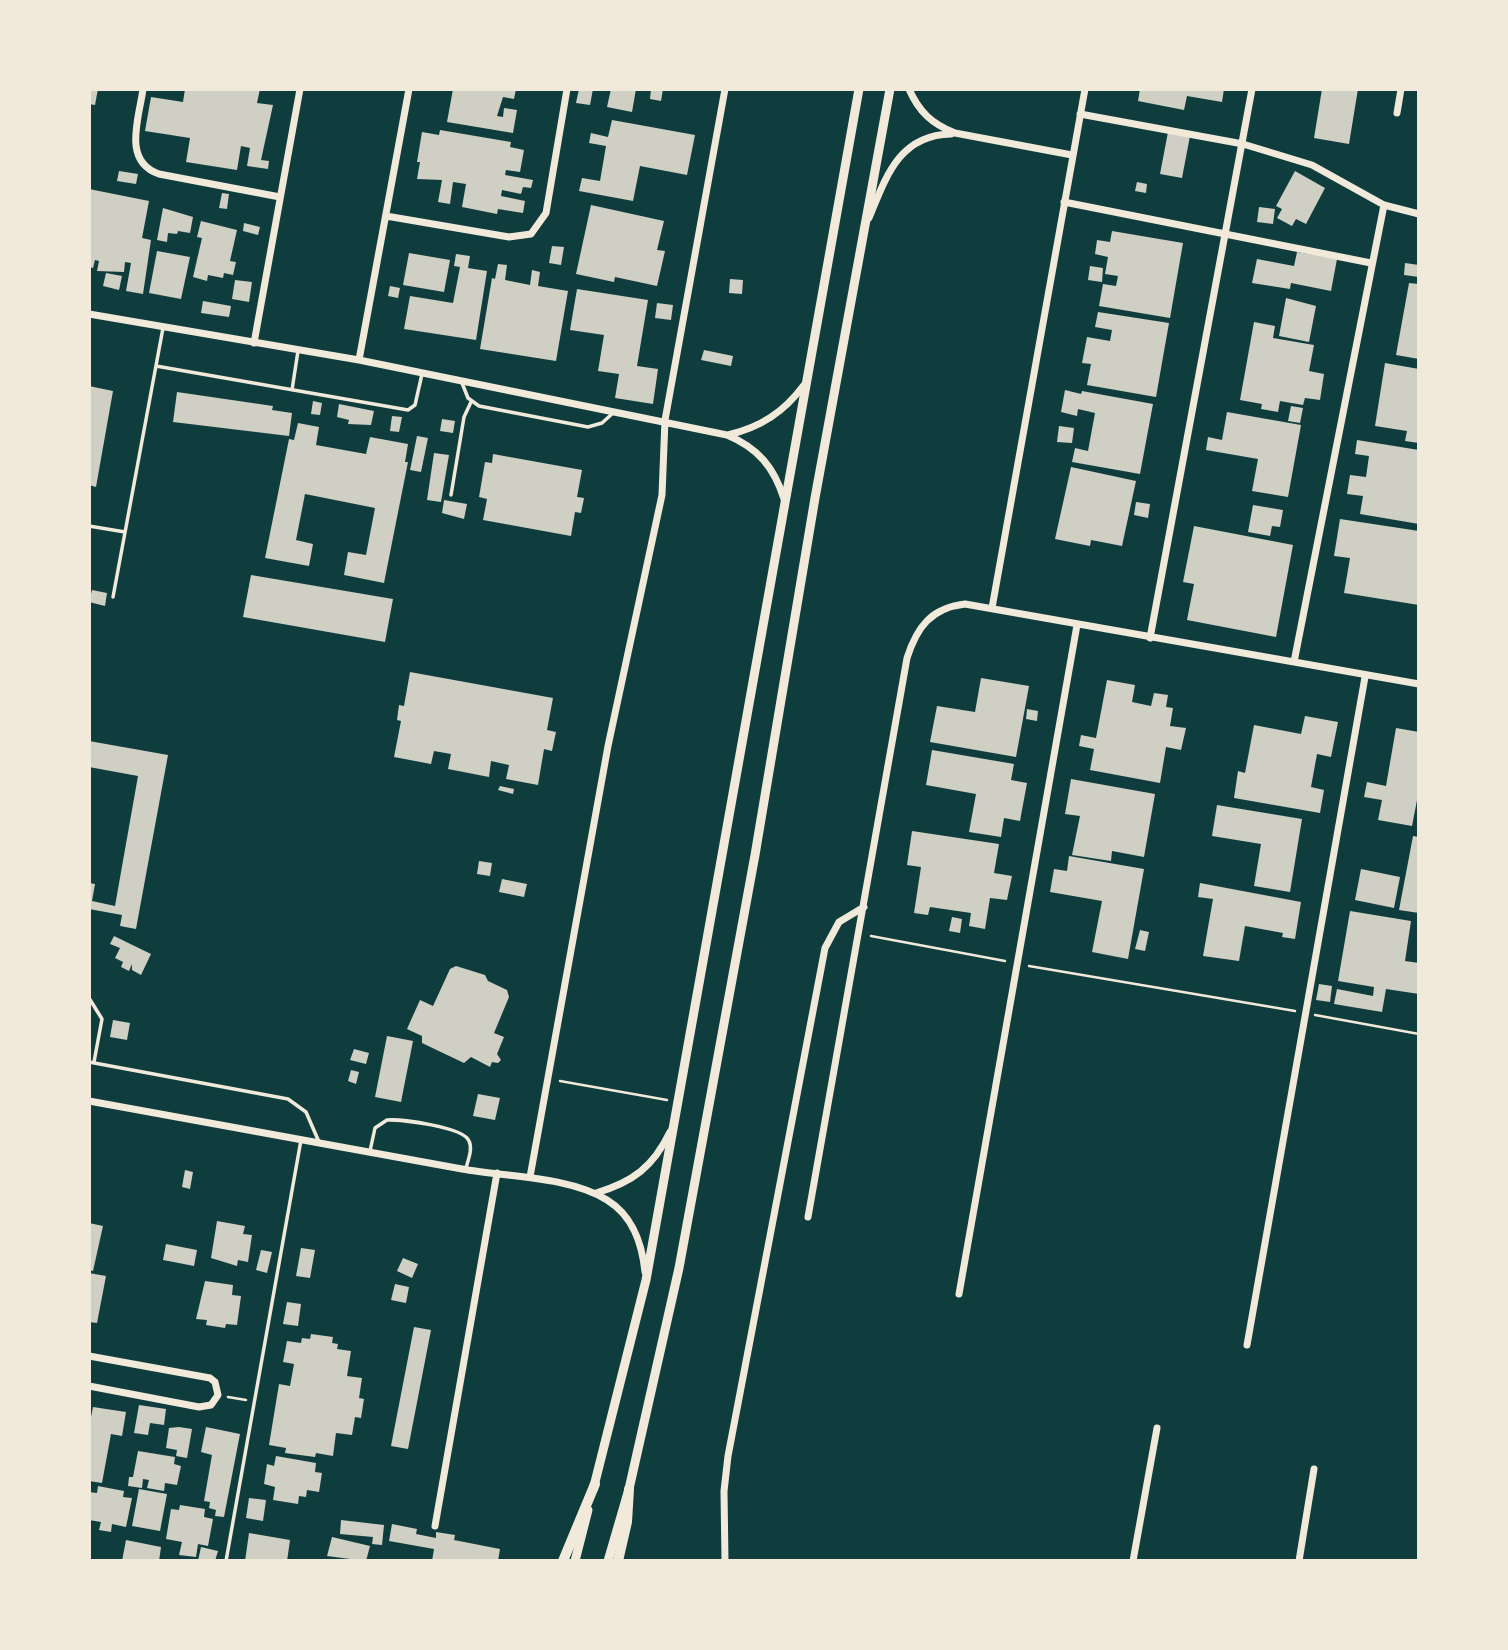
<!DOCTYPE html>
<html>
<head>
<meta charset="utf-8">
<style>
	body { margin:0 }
	#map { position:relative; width:1508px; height:1650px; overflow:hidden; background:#0f3d3e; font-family:"Zilla Slab",serif }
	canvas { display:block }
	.frame { position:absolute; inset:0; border:91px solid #f1e9da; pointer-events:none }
</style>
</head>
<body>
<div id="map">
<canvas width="1508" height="1650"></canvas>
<div class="frame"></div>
</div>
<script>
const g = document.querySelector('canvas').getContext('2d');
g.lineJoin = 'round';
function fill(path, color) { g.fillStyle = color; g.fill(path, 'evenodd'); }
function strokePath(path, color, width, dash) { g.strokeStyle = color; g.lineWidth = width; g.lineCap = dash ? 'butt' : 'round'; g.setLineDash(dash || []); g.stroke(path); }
const building = new Path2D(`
	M89,89H98L95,105L89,104Z
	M185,89H260L257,103L273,105L261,160L269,161L268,169L247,166L250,148L241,146L237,170L186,162L190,138L145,131L151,97L183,102Z
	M453,89H516L514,99L503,97L497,116L503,117L504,108L517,110L513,133L447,122Z
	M579,89H593L590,105L576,103Z
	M611,89H636L632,112L607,107Z
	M651,89H663L661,101L650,99Z
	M1140,89H1224L1222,102L1187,96L1184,110L1138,101Z
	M1322,89H1358L1349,144L1314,138Z
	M612,120L695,135L687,175L640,166L633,201L579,191L582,178L600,181L606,146L589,143L591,133L608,137Z
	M440,130L511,142L510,147L524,150L520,172L506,170L505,175L533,180L531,188L523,187L521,194L502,190L501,196L525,201L523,213L498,209L497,214L462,207L466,184L453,182L450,204L438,202L442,180L417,179L420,162H417L422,132L439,135Z
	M1168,132L1190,136L1182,178L1160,174Z
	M119,171L138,174L136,184L117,181Z
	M1295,171L1325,188L1306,224L1296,219L1292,226L1277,218L1282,209L1276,206Z
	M1137,182L1147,184L1146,193L1135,191Z
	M89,189L149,201L142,238L151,240L143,294L126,291L131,263L125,262L124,272L97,271L99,261L95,260L93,268L89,267Z
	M222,193L229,194L227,209L219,208Z
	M591,205L664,221L657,250L665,251L657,286L615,277L614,282L576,274Z
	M1259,207L1275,209L1273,224L1257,222Z
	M163,208L193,217L190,233L178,231L177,234L168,233L167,242L157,240Z
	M201,221L237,230L230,261L236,262L233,275L224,273L223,278L208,275L207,281L193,277L202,238L197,237Z
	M244,223L260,227L258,235L243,231Z
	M1112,231L1183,243L1170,318L1099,306L1103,284L1116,286L1118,276L1105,274L1108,257L1095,254L1097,240L1110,242Z
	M552,246L564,247L561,265L549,263Z
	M157,251L190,257L181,299L149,293Z
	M1297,252L1337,259L1331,291L1291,283L1290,289L1252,283L1257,259L1294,266Z
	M409,253L450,260L444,292L403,285Z
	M456,254L470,256L468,268L487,271L476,340L404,329L410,296L453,303L460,267L454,266Z
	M1405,263L1419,265V277L1404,275Z
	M498,264L507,265L505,280L530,285L532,270L540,272L538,286L568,291L556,361L480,349L492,278L495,279Z
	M1090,266L1103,268L1102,282L1088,280Z
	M106,273L122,276L119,290L103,286Z
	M730,279L743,280L742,294L729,293Z
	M235,280L252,282L249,302L232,299Z
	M1409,283L1419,284V359L1396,355Z
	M390,286L400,288L398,298L388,296Z
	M577,289L648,300L637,366L658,369L653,404L615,398L619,374L598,371L604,335L570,330Z
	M1286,298L1316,306L1309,342L1279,336Z
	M203,301L231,306L229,317L201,313Z
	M657,303L673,305L671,320L655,318Z
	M1098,312L1169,323L1156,397L1087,385L1091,364L1082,363L1087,337L1110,341L1112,330L1095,327Z
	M1254,322L1275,326L1273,338L1314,345L1309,371L1324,374L1320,400L1305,398L1303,405L1280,401L1278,412L1261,409L1262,404L1240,400Z
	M704,350L733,356L731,366L701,360Z
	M1385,363L1419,369V443L1405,441L1407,431L1375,426Z
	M89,386L113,391L96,487L89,485Z
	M1065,390L1081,394L1082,391L1153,404L1140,474L1072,462L1075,448L1088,451L1095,413L1078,409L1077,416L1061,412Z
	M177,392L273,406L272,410L292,413L289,436L173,422Z
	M313,401L322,403L320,415L311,414Z
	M339,404L374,411L371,425L348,424L349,420L337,417Z
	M1291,406L1303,408L1300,423L1288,421Z
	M1227,412L1301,425L1288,497L1252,491L1258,459L1206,450L1208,437L1222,440Z
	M392,416L402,417L399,432L390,431Z
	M442,419L455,421L453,433L440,431Z
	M298,423L319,427L316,445L366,454L370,437L408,444L405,462H408L384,583L344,575L348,552L366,555L375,508L305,494L296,540L313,544L309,566L265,558L289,439L294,440Z
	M1059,426L1074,428L1072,443L1057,442Z
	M417,436L428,438L421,472L410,470Z
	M1357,440L1419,450V524L1360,514L1363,496L1347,494L1350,475L1366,477L1369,456L1355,454Z
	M434,453L449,455L441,502L427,500Z
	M493,454L582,470L577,497L584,498L581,513L575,512L571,536L483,520L487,499L479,497L485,462L492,463Z
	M1071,467L1136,481L1122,546L1091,540L1090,546L1055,539Z
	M444,500L467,504L464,519L442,513Z
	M1136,502L1150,504L1148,518L1134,515Z
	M1253,505L1283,510L1280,527L1272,526L1270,536L1248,532Z
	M1340,519L1419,531V605L1344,593L1350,558L1334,556Z
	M1194,526L1293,545L1276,637L1187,620L1194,584L1183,582Z
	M251,575L393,599L385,642L243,617Z
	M92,590L107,593L105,606L89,602Z
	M410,672L553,698L547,730L556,732L552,751L544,749L538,785L506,779L509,765L491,761L489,777L448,769L451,754L434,751L431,764L394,757L401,721L397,720L399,705L404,706Z
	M981,678L1029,686L1016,757L930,742L937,706L975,712Z
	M1107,680L1135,685L1132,702L1151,706L1154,693L1168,695L1166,707L1173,708L1170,726L1186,728L1181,750L1166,747L1160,783L1090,770L1094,749L1079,746L1081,735L1096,738Z
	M1027,709L1038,711L1037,721L1026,719Z
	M1305,716L1338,722L1331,757L1317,754L1311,787L1324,790L1320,813L1234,798L1238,771L1245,773L1254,725L1301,734Z
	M1396,728L1419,732V790L1412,826L1378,820L1382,800L1364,797L1367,782L1386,786Z
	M89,741L168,755L136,929L120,926L122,915L89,909V883L95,884L92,901L115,906L138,776L89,767Z
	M932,750L1014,764L1011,780L1027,783L1020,821L1004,818L1001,837L969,832L976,794L926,785Z
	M1071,779L1155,794L1144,857L1112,851L1111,861L1072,855L1080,816L1065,814Z
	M500,786L514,789L513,794L498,790Z
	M1217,805L1302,819L1290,892L1254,886L1261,844L1212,836Z
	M912,831L999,844L994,873L1012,876L1007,900L990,898L985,929L969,926L971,913L930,907L928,915L914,913L921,867L907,865Z
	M1413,836L1419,837V913L1399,910Z
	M1069,856L1144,869L1128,959L1092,952L1102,901L1050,892L1054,869L1067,871Z
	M479,861L492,863L490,876L477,874Z
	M1361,869L1400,877L1394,908L1355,900Z
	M502,879L527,884L524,897L499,892Z
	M1200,883L1301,902L1295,939L1282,937L1283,933L1245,926L1239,961L1203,956L1213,899L1198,897Z
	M1350,911L1411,921L1405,961L1419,963V994L1386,989L1382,1012L1334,1004L1337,989L1373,996L1374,987L1338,981Z
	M952,917L962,919L960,933L949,931Z
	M1140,930L1149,932L1145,951L1135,949Z
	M114,936L151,954L141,975L132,970V964L129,971L121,967L123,962L115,958L120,948L110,944Z
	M456,966L485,975L488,981L507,990L509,997L494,1033L504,1037L497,1054L501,1060L498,1063L492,1062L490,1067L471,1057L464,1063L422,1043V1036L407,1029L420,1000L433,1006L450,969Z
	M1319,984L1332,986L1330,1002L1316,1000Z
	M113,1020L130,1023L127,1040L110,1037Z
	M387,1036L413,1041L401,1102L375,1097Z
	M354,1049L369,1053L366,1064L350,1060Z
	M351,1070L359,1072L356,1084L348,1081Z
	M478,1094L500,1098L495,1120L473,1116Z
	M185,1170L193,1172L190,1189L182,1187Z
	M217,1221L245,1226L243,1234L252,1235L248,1262L238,1260L237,1266L211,1258Z
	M89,1223L103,1226L93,1271L89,1270Z
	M166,1244L197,1250L194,1266L163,1260Z
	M301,1248L315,1250L310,1278L296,1276Z
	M261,1250L272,1252L267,1273L256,1270Z
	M403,1258L418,1264L412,1278L397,1271Z
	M89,1273L106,1276L97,1323L89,1322Z
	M205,1281L233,1285L232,1295L241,1296L237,1325L226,1324L225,1328L206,1325L207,1320L196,1319Z
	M395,1284L409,1287L406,1303L391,1300Z
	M287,1302L301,1304L298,1326L283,1324Z
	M414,1327L431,1330L408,1449L391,1446Z
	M311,1334L333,1337L332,1343L338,1344L337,1349L351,1351L347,1376L362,1378L359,1398L364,1399L361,1418L355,1417L352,1435L336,1433L333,1456L316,1453L315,1457L285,1453L286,1448L269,1445L279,1384L290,1386L294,1364L283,1362L287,1341L301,1343L302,1338L310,1339Z
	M139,1405L166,1409L164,1425L150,1423L148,1435L134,1433Z
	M93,1407L126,1412L122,1436L111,1434L102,1483L89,1481V1427Z
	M179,1427L192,1429L187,1458L176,1456L177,1450L166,1448L169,1428Z
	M206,1427L240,1434L224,1517L215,1516L216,1510L209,1508L210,1502L204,1501L212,1455L201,1452Z
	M138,1451L175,1457L174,1464L181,1466L177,1485L165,1483L164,1491L147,1488L149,1480L143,1479L142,1488L128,1486L129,1477H133Z
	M276,1456L316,1463L315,1472L322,1473L319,1492L307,1490L306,1497L299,1496L298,1504L273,1500L275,1487L264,1484L267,1464L274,1466Z
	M98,1486L124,1491L123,1497L132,1498L126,1527L112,1524L111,1532L99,1530L101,1522L89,1520V1492L97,1493Z
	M139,1489L167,1494L160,1531L132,1526Z
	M249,1498L266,1500L263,1521L246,1518Z
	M180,1505L205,1509L204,1517L213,1519L208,1546L198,1544L196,1557L179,1555L182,1542L166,1539L171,1509L179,1510Z
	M341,1520L384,1525L382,1545L372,1544L373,1537L340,1534Z
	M392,1524L417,1529L416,1534L436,1538V1532L455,1535L454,1540L500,1549L498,1561H432L434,1549L389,1541Z
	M249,1533L290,1540L287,1561H245Z
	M332,1537L370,1546L366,1561L327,1556Z
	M126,1540L161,1547L159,1561H122Z
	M201,1547L218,1551L215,1561H198Z`);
const path = new Path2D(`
	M871,936L1005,961
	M1029,966L1295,1011
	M1315,1015L1419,1034
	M560,1081L667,1100
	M228,1397L246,1400`);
const service = new Path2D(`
	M156,366L408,410L415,405L422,374
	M462,383L468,398L479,406L588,427L602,423L613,413
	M292,390L298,351
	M451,495L464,417L471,402
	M89,526L125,532
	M113,597L163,328
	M89,998L102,1019L94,1062
	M89,1062L288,1099L306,1112L319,1142
	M370,1151L375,1128L387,1120C401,1119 464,1127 469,1141C473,1149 468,1160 466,1168
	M226,1561L301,1140`);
const minor = new Path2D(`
	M143,89C139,119 122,161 159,174L280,197
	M909,89C919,112 932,124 955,133L1072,155
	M1397,113L1401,89
	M1080,114L1243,144L1312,165L1384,205L1419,214
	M1064,202L1371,263
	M386,216L509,237L531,234L546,213L567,89
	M869,218C886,177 899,135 951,134
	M89,314L359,360L727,435C758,448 774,467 784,499
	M254,343L300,89
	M359,360L409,89
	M728,435C761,427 784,412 804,385
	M992,608L1085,89
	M1150,638L1252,89
	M1294,662L1384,205
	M89,1101C213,1123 337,1147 462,1169C505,1177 569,1176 607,1200C633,1216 642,1243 645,1272
	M530,1177L608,746L662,495L665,420L725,89
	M596,1193C633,1182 653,1167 670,1132
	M808,1217L907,658C917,627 931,608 965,604L1419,684
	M959,1294L1077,625
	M1247,1345L1365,677
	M89,1356L210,1378L215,1382L218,1395L211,1405L199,1407L89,1386
	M435,1526L497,1173
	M725,1561L724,1491L728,1456L825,948L839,922L864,907
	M1133,1561L1157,1428
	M1299,1561L1314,1469`);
const tertiary = new Path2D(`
	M593,1490L646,1280L859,89
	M575,1561L588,1510
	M608,1561L629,1489L679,1268L755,855L815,498L890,89`);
const secondary = new Path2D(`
	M563,1561L595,1484
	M618,1561L627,1522L629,1489`);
fill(building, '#cfcfc3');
strokePath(path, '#f1e9da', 2.5);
strokePath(service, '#f1e9da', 3.5);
strokePath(minor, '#f1e9da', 7);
strokePath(tertiary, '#f1e9da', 9);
strokePath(secondary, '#f1e9da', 10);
</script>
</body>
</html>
